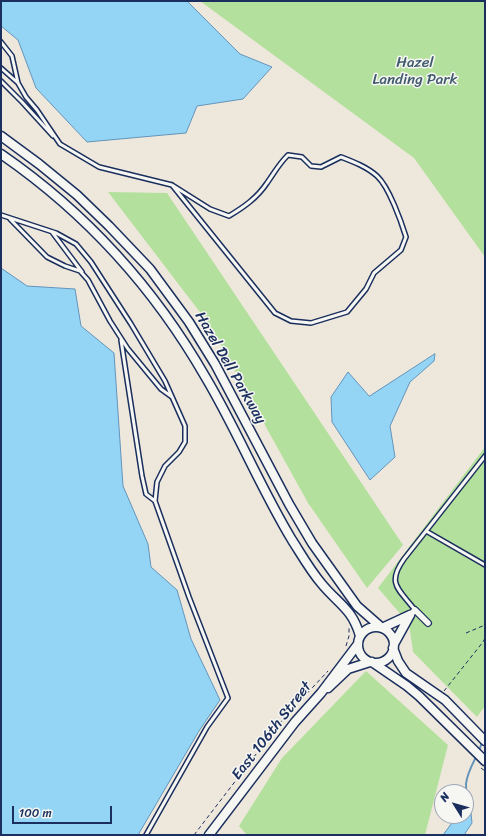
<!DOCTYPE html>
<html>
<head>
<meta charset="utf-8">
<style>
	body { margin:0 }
	#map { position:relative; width:486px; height:836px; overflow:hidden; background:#eee8dc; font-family:Sriracha,sans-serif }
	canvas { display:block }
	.frame { position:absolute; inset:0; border:2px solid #1b2f5e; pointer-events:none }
	.north { position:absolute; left:434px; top:784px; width:40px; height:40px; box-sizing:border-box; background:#f6f6f2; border:1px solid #9ea6b7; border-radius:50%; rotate:307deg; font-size:11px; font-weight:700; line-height:16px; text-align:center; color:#1b2f5e }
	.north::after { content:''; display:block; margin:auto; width:14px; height:18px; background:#1b2f5e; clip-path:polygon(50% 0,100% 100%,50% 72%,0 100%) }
	.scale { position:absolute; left:12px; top:806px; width:100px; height:18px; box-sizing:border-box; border:2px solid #1b2f5e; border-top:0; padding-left:5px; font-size:12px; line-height:14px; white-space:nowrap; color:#1b2f5e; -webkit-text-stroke:3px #f6f6f2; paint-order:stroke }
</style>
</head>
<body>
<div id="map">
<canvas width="486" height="836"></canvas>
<div class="frame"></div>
<div class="north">N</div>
<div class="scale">100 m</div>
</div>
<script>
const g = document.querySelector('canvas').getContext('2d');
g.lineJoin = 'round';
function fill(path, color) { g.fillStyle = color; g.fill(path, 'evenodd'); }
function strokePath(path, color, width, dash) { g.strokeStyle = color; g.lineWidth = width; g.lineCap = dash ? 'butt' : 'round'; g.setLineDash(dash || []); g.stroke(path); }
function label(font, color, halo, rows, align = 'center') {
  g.font = font + ' Sriracha,sans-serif'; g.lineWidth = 3; g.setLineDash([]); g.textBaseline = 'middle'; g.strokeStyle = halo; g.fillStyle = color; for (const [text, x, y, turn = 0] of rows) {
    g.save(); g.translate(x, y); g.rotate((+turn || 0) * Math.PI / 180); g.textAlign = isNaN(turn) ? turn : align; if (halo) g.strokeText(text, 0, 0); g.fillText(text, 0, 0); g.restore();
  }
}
const green = new Path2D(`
	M200,1H485V257L414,158Z
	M108,192L167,193L403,545L367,588L308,503L209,324Z
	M485,447V706L477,717L413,652L409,624L378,588Z
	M366,671L448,745L425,835H247L239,826L282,758Z`);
const water = new Path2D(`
	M1,1H187L240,54L272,67L243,99L197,106L186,133L87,142L36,88L18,40L1,26Z
	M1,268L27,286L75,289L81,326L114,353L123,486L148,544L151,567L177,590L191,639L220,700L199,731L138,835H1Z
	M435,354L434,361L410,382L390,426L395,457L370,480L332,422L331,397L348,372L369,396Z
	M466,803H470L472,823L464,835H443L457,816H466Z`);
const stream = new Path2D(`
	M479,751L482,742
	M466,809C468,801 466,792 466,784C467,774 472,765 476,757`);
const path = new Path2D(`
	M466,633L485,625
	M346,646L349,636V628
	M444,691L483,642L485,638
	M481,768L485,771
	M194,835L283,719L328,671`);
const lane = new Path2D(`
	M1,42L12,56L18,83L26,97L37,110L60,144L99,167L172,185L210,209L229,216C244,207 257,198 267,183C275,172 278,165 288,155L302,157L311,166L321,167L341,157C354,162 367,167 377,176C389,187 401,221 406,237L401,250L374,273L366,289L347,312L311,323L291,321L275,313L172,185
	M1,68L18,83
	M1,81L22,102L53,136
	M1,215L56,233L76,244L91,262L131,324L165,381L185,426V442L179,452L165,466L157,482L155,501L189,597L228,698L207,727L146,835
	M10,219L47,257L65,266L80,271L88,280L110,321L128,349L161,389L172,397
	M52,232L82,272
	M121,340L142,476L146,494L155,501
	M426,531L485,565
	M415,610C399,589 386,584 404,559L485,456`);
const street = new Path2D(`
	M410,615L415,610L428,623`);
const secondary = new Path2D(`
	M1,136L39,164L77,195L109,226L150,269L189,322L215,364L289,504L312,543L357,606L382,628L410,615
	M1,154C85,212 155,289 206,378C237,430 260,487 292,540C301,554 310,570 321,583C338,604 352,608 360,636
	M358 645a18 18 0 1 1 36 0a18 18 0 1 1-36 0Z
	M394,644L410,615
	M393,648L398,661L406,673L445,700L485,741
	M372,662L407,686L419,696L485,761
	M328,688L348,669L370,662
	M209,835L295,722L321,693L358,644`);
const parkNames = [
	["Hazel",415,63],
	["Landing Park",415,80]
];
const streetNames = [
	["Hazel Dell Parkway",230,368,60],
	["East 106th Street",272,731,-52]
];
fill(green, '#b4e09d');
fill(water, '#94d5f6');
strokePath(water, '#6493b9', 1);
strokePath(stream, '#6493b9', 2);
strokePath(lane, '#1b2f5e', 6);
strokePath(street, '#1b2f5e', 8);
strokePath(secondary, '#1b2f5e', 11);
strokePath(path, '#1b2f5e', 1, [4, 3]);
strokePath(lane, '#f6f6f2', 3);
strokePath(street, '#f6f6f2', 5.5);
strokePath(secondary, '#f6f6f2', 8);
label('15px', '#415b6e', '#f6f6f2', parkNames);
label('15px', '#1b2f5e', '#f6f6f2', streetNames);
</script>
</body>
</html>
